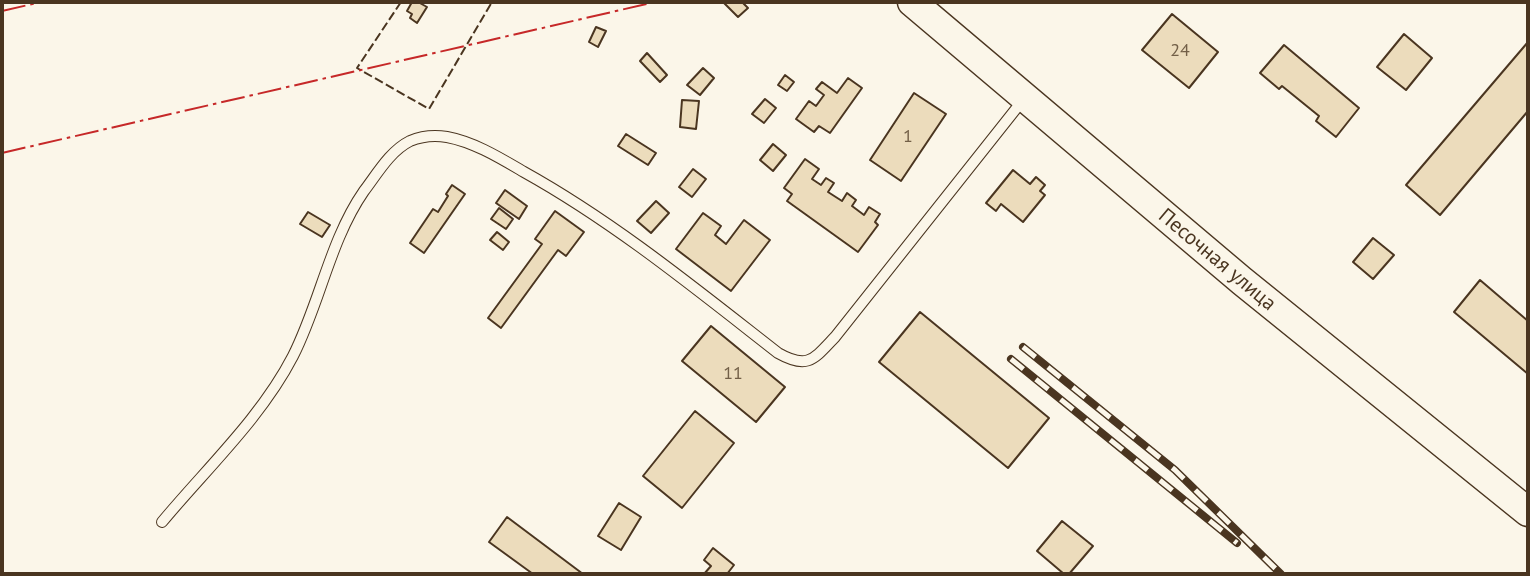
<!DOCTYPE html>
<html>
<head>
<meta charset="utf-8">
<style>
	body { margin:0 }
	#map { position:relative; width:1530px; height:576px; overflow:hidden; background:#fbf6e9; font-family:"PT Sans",sans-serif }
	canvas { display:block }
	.frame { position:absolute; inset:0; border:4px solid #4a3520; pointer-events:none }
</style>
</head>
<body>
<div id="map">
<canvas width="1530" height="576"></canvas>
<div class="frame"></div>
</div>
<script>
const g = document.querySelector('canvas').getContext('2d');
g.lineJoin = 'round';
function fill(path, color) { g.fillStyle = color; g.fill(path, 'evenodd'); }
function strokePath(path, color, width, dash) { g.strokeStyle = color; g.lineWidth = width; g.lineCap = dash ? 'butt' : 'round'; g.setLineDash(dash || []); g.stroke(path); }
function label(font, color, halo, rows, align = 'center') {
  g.font = font + ' "PT Sans",sans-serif'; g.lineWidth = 5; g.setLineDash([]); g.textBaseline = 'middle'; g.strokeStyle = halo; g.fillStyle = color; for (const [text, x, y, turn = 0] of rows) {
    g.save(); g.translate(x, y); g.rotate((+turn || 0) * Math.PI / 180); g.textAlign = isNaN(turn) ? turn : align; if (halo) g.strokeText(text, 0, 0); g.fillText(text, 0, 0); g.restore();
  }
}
const building = new Path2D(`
	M412,2H418L427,7L417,23L410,18L412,14L407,11Z
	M723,2H742L748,8L738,17Z
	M1172,14L1218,52L1189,88L1142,50Z
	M596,27L606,31L598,47L589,42Z
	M1404,34L1432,58L1406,90L1377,67Z
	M1528,42V111L1440,215L1406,185Z
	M1284,45L1359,108L1336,137L1316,121L1319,116L1282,86L1279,89L1260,73Z
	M647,53L667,75L660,82L640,61Z
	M703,68L714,78L700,95L687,85Z
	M785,75L794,82L787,91L778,85Z
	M848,78L862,88L830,133L819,126L814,132L796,119L809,101L816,106L824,95L816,89L822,82L837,93Z
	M914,93L946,114L901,181L870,160Z
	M765,99L776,108L764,123L752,114Z
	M682,100L699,101L696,129L680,127Z
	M626,134L656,153L648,165L618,146Z
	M773,144L786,155L773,171L760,160Z
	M805,159L819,169L812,179L821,185L826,178L834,183L828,192L842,201L847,193L856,200L852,206L864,215L869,207L880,214L875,222L878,225L858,252L787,201L792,194L784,188Z
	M693,169L706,179L692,197L679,187Z
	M1013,170L1030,184L1036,177L1045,185L1040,191L1045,195L1023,222L1001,204L996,211L986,203Z
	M452,185L465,194L424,253L410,243L433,209L438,212L448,196L446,194Z
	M505,190L527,206L519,219L496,203Z
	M656,201L669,213L651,233L637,221Z
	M499,208L513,219L506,229L491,219Z
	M555,211L584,232L566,256L558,250L501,328L488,318L542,244L535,239Z
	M308,212L330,225L322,237L300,224Z
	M703,213L721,226L715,235L726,244L744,220L770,240L731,291L676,249Z
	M497,232L509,242L503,250L490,240Z
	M1373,238L1394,255L1373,279L1353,262Z
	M1480,280L1528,321V374L1454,312Z
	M920,312L1049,418L1008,468L879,362Z
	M711,326L785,387L756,422L682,361Z
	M695,411L734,443L682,508L643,476Z
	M619,503L641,517L621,550L598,536Z
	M507,517L583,574H533L489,542Z
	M1062,521L1093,546L1069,574H1064L1037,551Z
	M713,548L734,565L727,574H704L711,566L704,560Z`);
const lane = new Path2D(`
	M162,522C206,469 261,418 293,356C320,303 330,240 364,191C377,174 390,151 410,141C422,136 435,135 447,137C474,142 500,158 524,172C614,222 696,289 778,353C808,370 814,359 835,337L1023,100`);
const secondary = new Path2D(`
	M912,2L1242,281L1528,512`);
const rail = new Path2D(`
	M1023,347L1175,470L1281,574
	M1011,359L1237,543`);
const fence = new Path2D(`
	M401,2L357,68L429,109L492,2`);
const power = new Path2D(`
	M2,11L41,2
	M2,153L655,2`);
const numberNames = [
	["24",1180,51],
	["1",908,137],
	["11",733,374]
];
const streetNames = [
	["Песочная улица",1217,260,40]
];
fill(building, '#ecdcbc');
strokePath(building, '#4a3520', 2);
strokePath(lane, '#4a3520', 12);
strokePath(secondary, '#4a3520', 31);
strokePath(lane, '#fbf6e9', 10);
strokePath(secondary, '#fbf6e9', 28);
strokePath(rail, '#4a3520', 8);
strokePath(rail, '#fbf6e9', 5, [16]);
strokePath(fence, '#4a3520', 2, [9, 3.5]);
strokePath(power, '#c62828', 2, [24, 5, 3.5, 5]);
label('18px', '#725f47', null, numberNames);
label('21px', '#4a3520', '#fbf6e9', streetNames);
</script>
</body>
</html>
